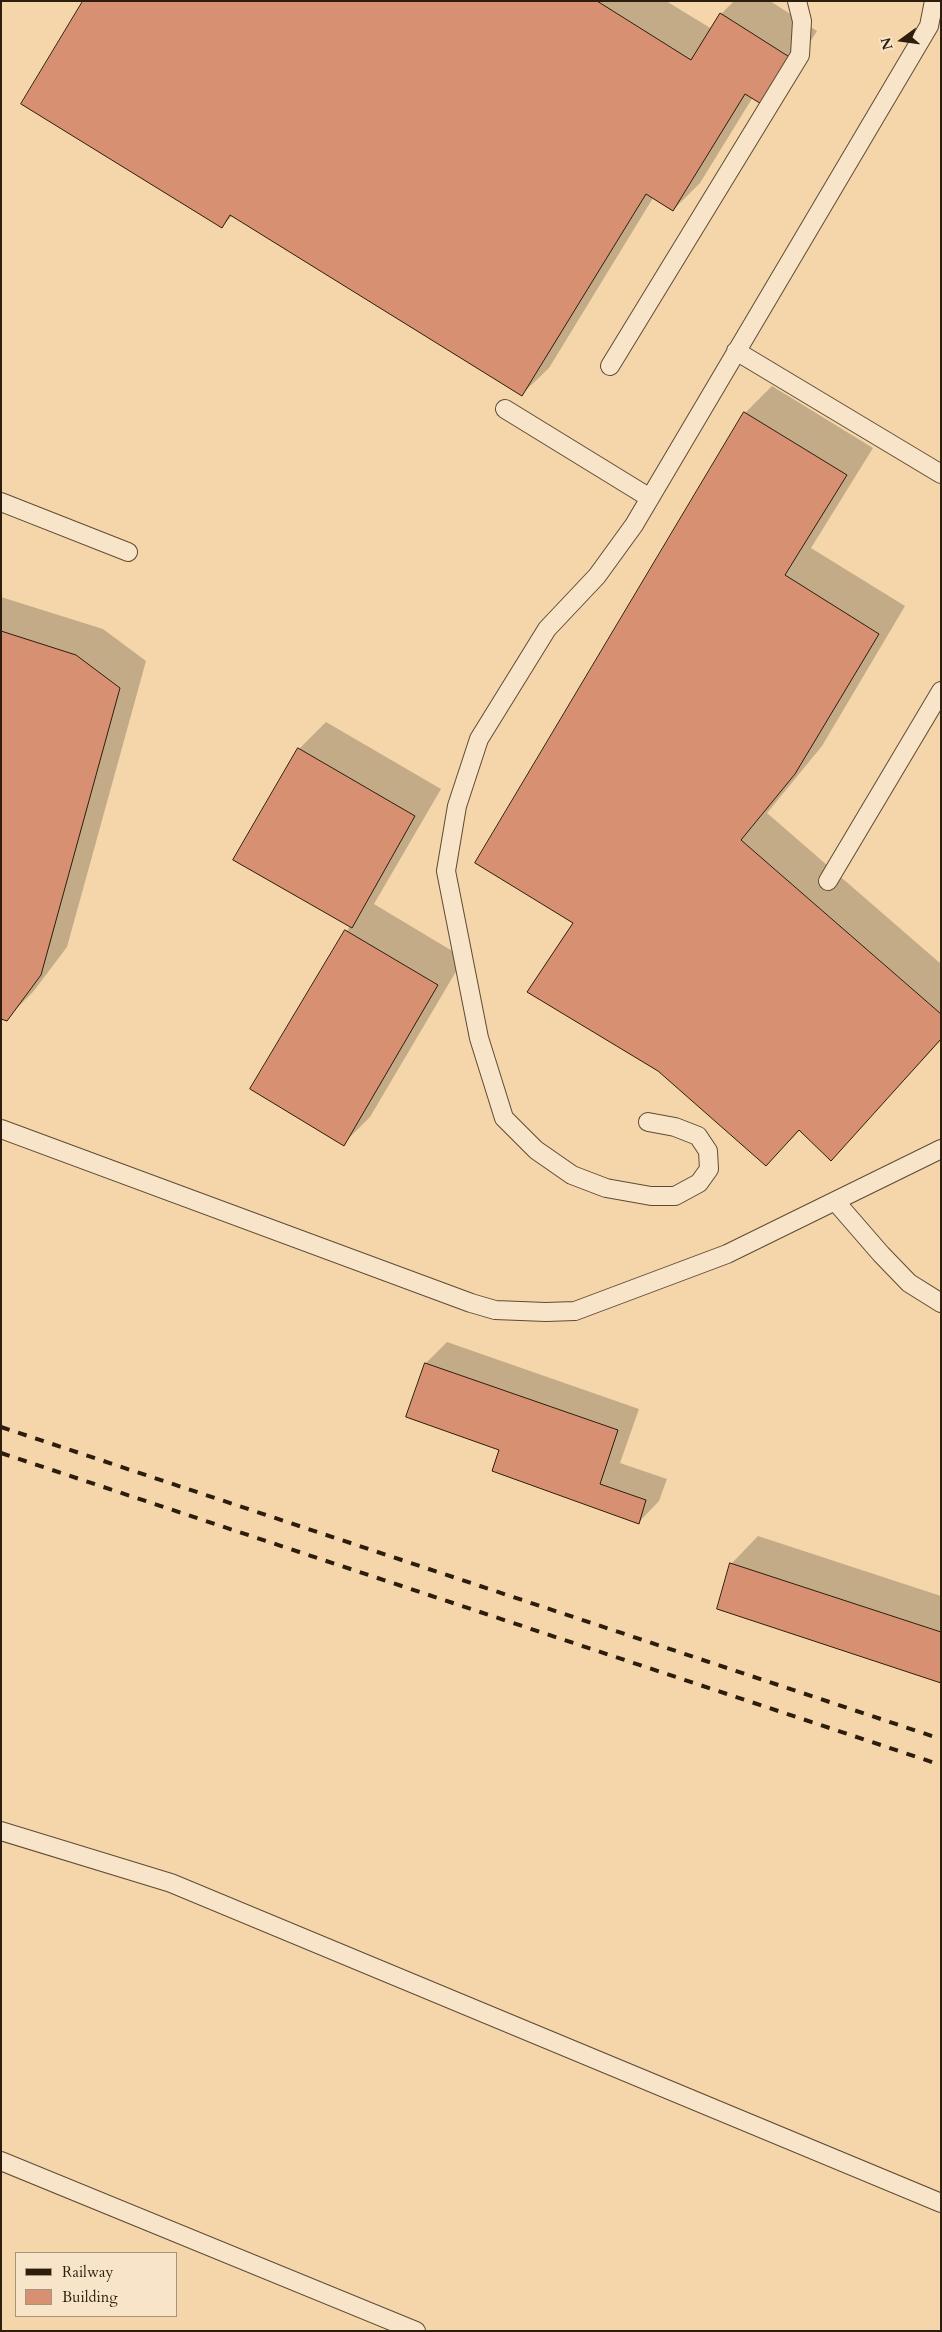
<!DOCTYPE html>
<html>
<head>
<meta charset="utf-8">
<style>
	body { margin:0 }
	#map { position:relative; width:942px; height:2332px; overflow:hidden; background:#f5d6ab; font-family:Cardo,serif }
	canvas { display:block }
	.frame { position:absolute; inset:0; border:2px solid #2c1d0c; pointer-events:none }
	.legend { position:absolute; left:15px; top:2252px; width:162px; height:65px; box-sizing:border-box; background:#f8e4c8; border:1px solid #a6947d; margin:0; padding:6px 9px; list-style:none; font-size:15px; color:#2c1d0c }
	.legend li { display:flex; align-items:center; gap:10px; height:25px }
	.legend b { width:25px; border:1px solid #a6947d }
	.north { position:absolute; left:877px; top:15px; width:50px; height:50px; -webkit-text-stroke:4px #f8e4c8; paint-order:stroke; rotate:256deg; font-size:14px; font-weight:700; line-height:20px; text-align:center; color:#2c1d0c }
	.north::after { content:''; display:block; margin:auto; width:18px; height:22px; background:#2c1d0c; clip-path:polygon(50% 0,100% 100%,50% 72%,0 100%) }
</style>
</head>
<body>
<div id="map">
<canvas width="942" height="2332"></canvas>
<div class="frame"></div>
<ul class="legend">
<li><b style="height:6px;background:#2c1d0c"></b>Railway</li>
<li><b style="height:14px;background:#d89072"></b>Building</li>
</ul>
<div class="north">N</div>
</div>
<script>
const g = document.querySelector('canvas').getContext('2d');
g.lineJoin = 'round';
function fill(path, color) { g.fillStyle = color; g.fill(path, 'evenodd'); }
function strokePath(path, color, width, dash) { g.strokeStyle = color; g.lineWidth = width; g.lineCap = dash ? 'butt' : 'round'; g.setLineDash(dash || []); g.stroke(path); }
const shadow = new Path2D(`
	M85,1H666L712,29L721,14L734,1H770L817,31L789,77L753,97L700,183L673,210L653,198L549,368L522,394L233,215L222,226Z
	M772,386L873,448L811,548L905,606L822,746L767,813L941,964V1040L831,1159L800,1130L766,1164L575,923L745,413Z
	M1,597L103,629L146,661L67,947L33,992L6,1019L1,1018Z
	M326,722L441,789L374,904L464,958L370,1117L343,1144L252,1089L350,926L299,749Z
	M447,1342L639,1409L620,1463L667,1479L659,1501L638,1523L501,1450L408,1416L426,1363Z
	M758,1536L941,1596V1682L718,1609L732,1563Z`);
const building = new Path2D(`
	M83,1H597L691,60L720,13L791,58L763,105L745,94L673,211L646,194L522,396L230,215L222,228L21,104Z
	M744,412L847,475L785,575L879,634L795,774L741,840L941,1014V1039L831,1161L799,1130L766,1166L658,1071L527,992L573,923L475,863Z
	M1,631L76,655L120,688L41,975L7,1021L1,1019Z
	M298,748L415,816L352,928L233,860Z
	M345,930L438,985L344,1146L250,1089Z
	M425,1363L618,1430L600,1484L646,1500L639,1524L492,1471L499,1450L406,1417Z
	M730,1563L941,1632V1683L717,1609Z`);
const service = new Path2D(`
	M736,351L941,474
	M610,366L800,55L802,21L797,1
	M505,409L650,498
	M1,502L128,552
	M828,881L941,691
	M648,1122L675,1127L698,1136L708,1151L709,1169L699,1183L675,1196H651L606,1188L572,1175L536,1150L504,1118L479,1038L446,871L457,806L479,739L547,629L597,576L634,525L929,26L934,1
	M1,1129L471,1303L495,1310L546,1312L575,1311L727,1254L941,1149
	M835,1201L881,1254L909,1283L941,1303
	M1,1831L171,1883L941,2203
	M1,2161L416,2331`);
const rail = new Path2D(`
	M1,1427L941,1739
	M1,1453L941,1765`);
fill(shadow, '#0003');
fill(building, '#d89072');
strokePath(building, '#2c1d0c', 1);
strokePath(service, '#5e4b34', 20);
strokePath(service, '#f8e4c8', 18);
strokePath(rail, '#2c1d0c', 4, [9, 9]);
</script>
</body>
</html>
